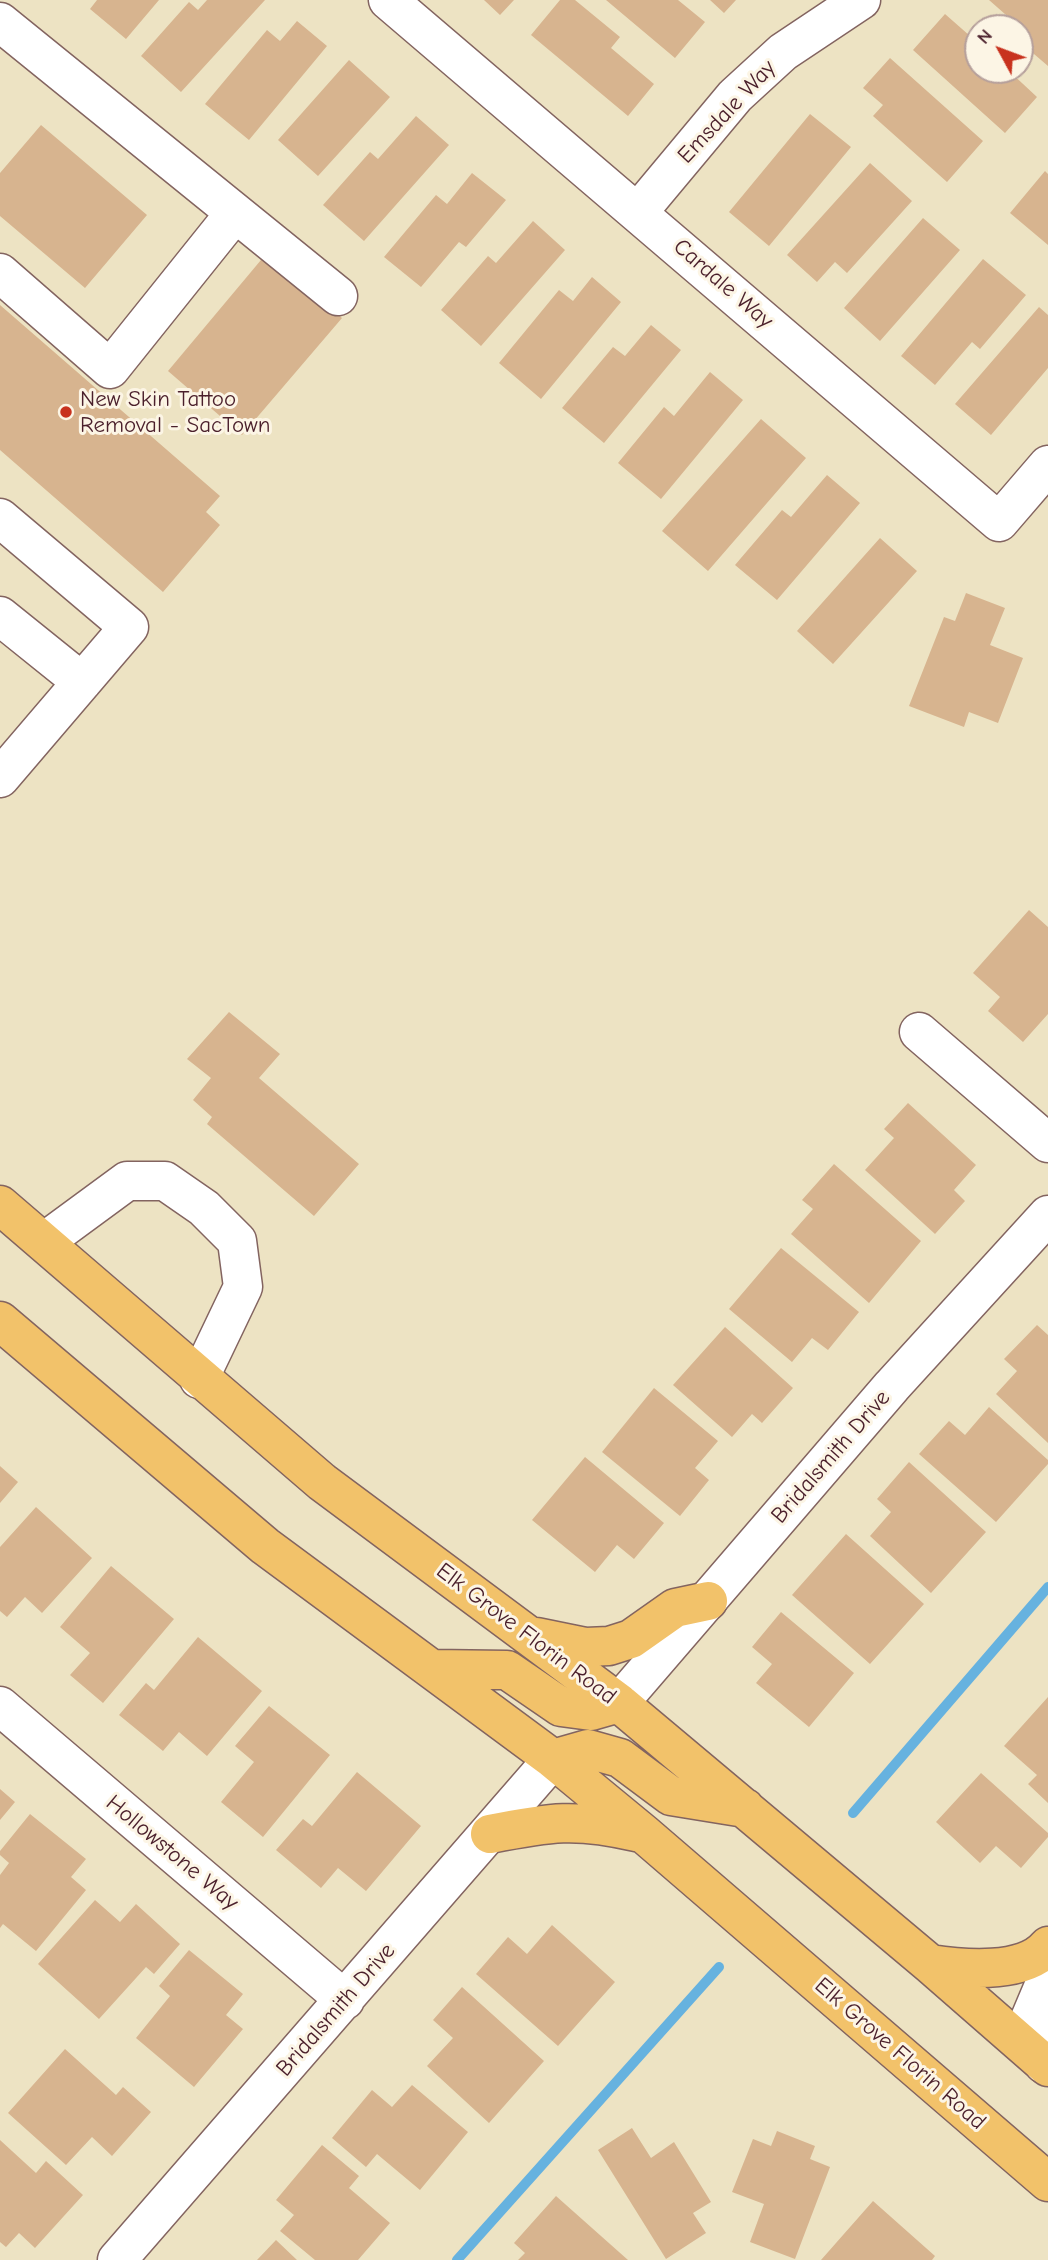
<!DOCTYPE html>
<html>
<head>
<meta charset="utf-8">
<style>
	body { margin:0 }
	#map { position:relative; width:1048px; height:2260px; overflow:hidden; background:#ede3c3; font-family:"Comic Neue",sans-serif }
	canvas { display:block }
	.north { position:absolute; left:964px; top:14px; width:70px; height:70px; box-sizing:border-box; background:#fcf5e5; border:2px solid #b59f9b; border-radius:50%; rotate:311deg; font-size:19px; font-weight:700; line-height:28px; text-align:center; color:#4a1f2b }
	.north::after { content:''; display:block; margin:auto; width:24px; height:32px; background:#c8321e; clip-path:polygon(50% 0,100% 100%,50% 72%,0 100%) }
</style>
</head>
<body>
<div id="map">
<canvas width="1048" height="2260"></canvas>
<div class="north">N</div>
</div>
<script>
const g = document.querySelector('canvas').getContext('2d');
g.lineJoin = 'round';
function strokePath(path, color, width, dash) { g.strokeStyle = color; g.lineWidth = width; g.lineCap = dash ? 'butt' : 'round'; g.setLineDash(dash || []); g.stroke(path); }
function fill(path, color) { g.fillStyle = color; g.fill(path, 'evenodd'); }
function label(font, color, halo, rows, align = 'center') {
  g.font = font + ' "Comic Neue",sans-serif'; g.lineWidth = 6; g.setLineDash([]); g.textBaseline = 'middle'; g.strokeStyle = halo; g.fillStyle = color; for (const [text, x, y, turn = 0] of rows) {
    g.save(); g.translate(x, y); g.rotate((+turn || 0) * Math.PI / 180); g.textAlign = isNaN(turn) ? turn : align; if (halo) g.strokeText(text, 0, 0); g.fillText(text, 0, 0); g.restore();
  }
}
const stream = new Path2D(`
	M853,1813L1048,1587
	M457,2260L719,1967`);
const building = new Path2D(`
	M97,0H159L126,39L90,9Z
	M207,0H265L181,92L141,56L189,2L198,10Z
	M484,0H514L500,15Z
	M560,0H575L620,37L611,48L654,84L628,116L531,35Z
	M606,0H678L705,22L675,58Z
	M710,0H736L724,13Z
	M989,0H1048V66L1020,42V28H1009L1014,22Z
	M945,14L978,43V70H1008L1037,97L1005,133L913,50Z
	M297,21L327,46L249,140L205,104L267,30L280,41Z
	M890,58L983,141L947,182L873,116L883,105L863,88Z
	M349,60L390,97L318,176L278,140Z
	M810,114L851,147L769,246L729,212Z
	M416,116L449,145L364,241L323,205L370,152L378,159Z
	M41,125L147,215L85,288L0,216V173Z
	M870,163L912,201L847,273L835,262L817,282L787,255Z
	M1045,171L1048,174V245L1010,213Z
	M472,173L506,200L466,247L459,242L421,287L384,257L436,195L447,204Z
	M923,218L960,250L880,341L844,308Z
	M533,221L565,250L481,346L441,310L488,256L496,263Z
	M266,254L342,318L242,435L168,371Z
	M983,259L1026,295L980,349L972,342L935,385L901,356Z
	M592,277L621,302L541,399L499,363L559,290L573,301Z
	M0,305L220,496L206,512L220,525L163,592L0,450Z
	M1039,307L1048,315V368L991,435L955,404Z
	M651,325L681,350L604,443L562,408L613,347L625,356Z
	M710,372L743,400L661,499L618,463L664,407L674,416Z
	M761,419L806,458L708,571L662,531Z
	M827,475L860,503L777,600L735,565L782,510L791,517Z
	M880,538L917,571L833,664L797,631Z
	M966,593L1005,608L990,645L1023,658L998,723L969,712L964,727L909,706L944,617L955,621Z
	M1029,910L1048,927V1014L1023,1042L988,1011L1000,997L973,973Z
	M229,1012L280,1054L259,1078L359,1164L314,1216L207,1124L212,1117L193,1100L211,1078L187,1059Z
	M908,1103L976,1165L954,1190L965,1201L935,1234L865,1170L894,1138L884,1129Z
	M834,1164L921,1241L869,1303L791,1234L813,1209L802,1200Z
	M781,1248L859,1312L828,1350L812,1338L792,1362L729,1309Z
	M1037,1325L1048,1335V1443L996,1394L1017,1371L1004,1359Z
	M725,1327L793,1388L762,1423L752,1414L732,1437L673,1385Z
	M654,1388L718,1441L695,1468L709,1480L680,1516L602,1452Z
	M989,1407L1048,1460V1464L996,1522L919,1454L949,1421L965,1435Z
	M585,1457L664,1523L634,1559L617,1545L595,1572L532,1520Z
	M909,1462L986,1532L931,1593L870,1536L891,1512L877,1499Z
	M0,1466L18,1482L0,1503Z
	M36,1507L92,1558L42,1613L25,1597L7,1617L0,1611V1547Z
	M846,1534L924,1604L870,1664L792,1595Z
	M111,1566L174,1619L103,1703L70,1675L90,1653L60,1627Z
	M781,1612L854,1673L809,1727L756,1683L772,1664L752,1647Z
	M198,1637L262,1691L207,1756L179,1732L163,1751L119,1715L146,1683L154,1690Z
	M1048,1697V1803L1028,1784L1037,1775L1004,1746Z
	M269,1706L330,1755L263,1837L221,1802L254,1762L235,1746Z
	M357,1772L421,1826L366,1891L338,1868L321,1888L276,1850L303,1819L312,1826Z
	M981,1773L1048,1833V1837L1021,1868L996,1846L980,1863L936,1822Z
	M0,1789L15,1802L0,1820Z
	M30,1814L86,1859L71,1877L86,1890L36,1951L3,1924L0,1928V1875L9,1863L0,1855V1851Z
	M95,1900L120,1922L136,1904L180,1944L154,1974L146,1967L99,2019L38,1964Z
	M552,1925L615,1982L558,2046L476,1974L508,1937L527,1954Z
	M189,1950L243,1994L226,2015L243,2029L194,2087L136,2038L170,1996L159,1986Z
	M462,1987L544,2061L489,2123L427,2066L453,2038L433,2020Z
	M65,2049L116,2095L123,2087L151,2112L112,2156L92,2137L66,2165L8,2113Z
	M412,2085L468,2132L420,2190L377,2154L366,2167L332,2138L372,2090L392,2107Z
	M632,2128L651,2158L674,2142L711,2202L693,2213L706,2233L666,2259L598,2150Z
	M777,2131L815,2146L810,2159L830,2167L795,2259L750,2242L764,2204L732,2192L753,2139L771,2146Z
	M0,2140L36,2173L46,2161L83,2195L35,2248L19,2233L6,2247L0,2242Z
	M322,2145L359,2176L349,2188L390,2223L358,2260H315L280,2231L294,2215L276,2200Z
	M556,2196L628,2260H518L525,2253L514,2243Z
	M873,2201L935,2256L932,2260H821Z
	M276,2240L297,2260H257Z`);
const minor = new Path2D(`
	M388,0L999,522L1048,465
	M0,22L338,296
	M639,211L735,96L783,52L861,0
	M0,273L110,369L235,213
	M0,518L129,627L0,778
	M0,616L82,682
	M919,1032L1048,1143
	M44,1242L127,1181H165L204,1208L237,1241L243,1287L199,1379
	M619,1703L892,1386L1048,1215
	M0,1706L345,2000
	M1044,2064L1029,2021L1048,1976
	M117,2260L553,1759`);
const major = new Path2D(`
	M0,1205L322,1482L619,1703L930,1964L1048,2067
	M0,1321L265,1546L553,1759L644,1834L1048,2182
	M537,1637L586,1647L609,1646L631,1639L675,1608L708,1601
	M433,1669L507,1670L561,1707L591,1711L619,1703
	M553,1759L588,1749L620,1758L671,1796L745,1808
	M490,1834C550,1822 576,1818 636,1832
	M930,1964C963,1969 1024,1975 1048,1946`);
const markers = [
	[66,412,7,"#c8321e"]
];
const streetNames = [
	["Emsdale Way",727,112,-47],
	["Cardale Way",723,284,41],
	["Bridalsmith Drive",831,1457,-49],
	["Elk Grove Florin Road",526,1634,37],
	["Hollowstone Way",172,1853,40],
	["Bridalsmith Drive",336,2010,-49],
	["Elk Grove Florin Road",900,2054,41]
];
const poiNames = [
	["New Skin Tattoo",80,399],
	["Removal - SacTown",80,425]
];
strokePath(stream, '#66b2df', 10);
fill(building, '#d7b48f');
strokePath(minor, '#836460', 41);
strokePath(major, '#836460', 41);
strokePath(minor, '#fff', 38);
strokePath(major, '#f2c26a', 38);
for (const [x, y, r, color] of markers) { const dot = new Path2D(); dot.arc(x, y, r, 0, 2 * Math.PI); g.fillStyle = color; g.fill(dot); strokePath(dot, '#fcf5e5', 2.5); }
label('23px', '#4a1f2b', '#fcf5e5', streetNames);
label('23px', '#4a1f2b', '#fcf5e5', poiNames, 'left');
</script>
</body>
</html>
